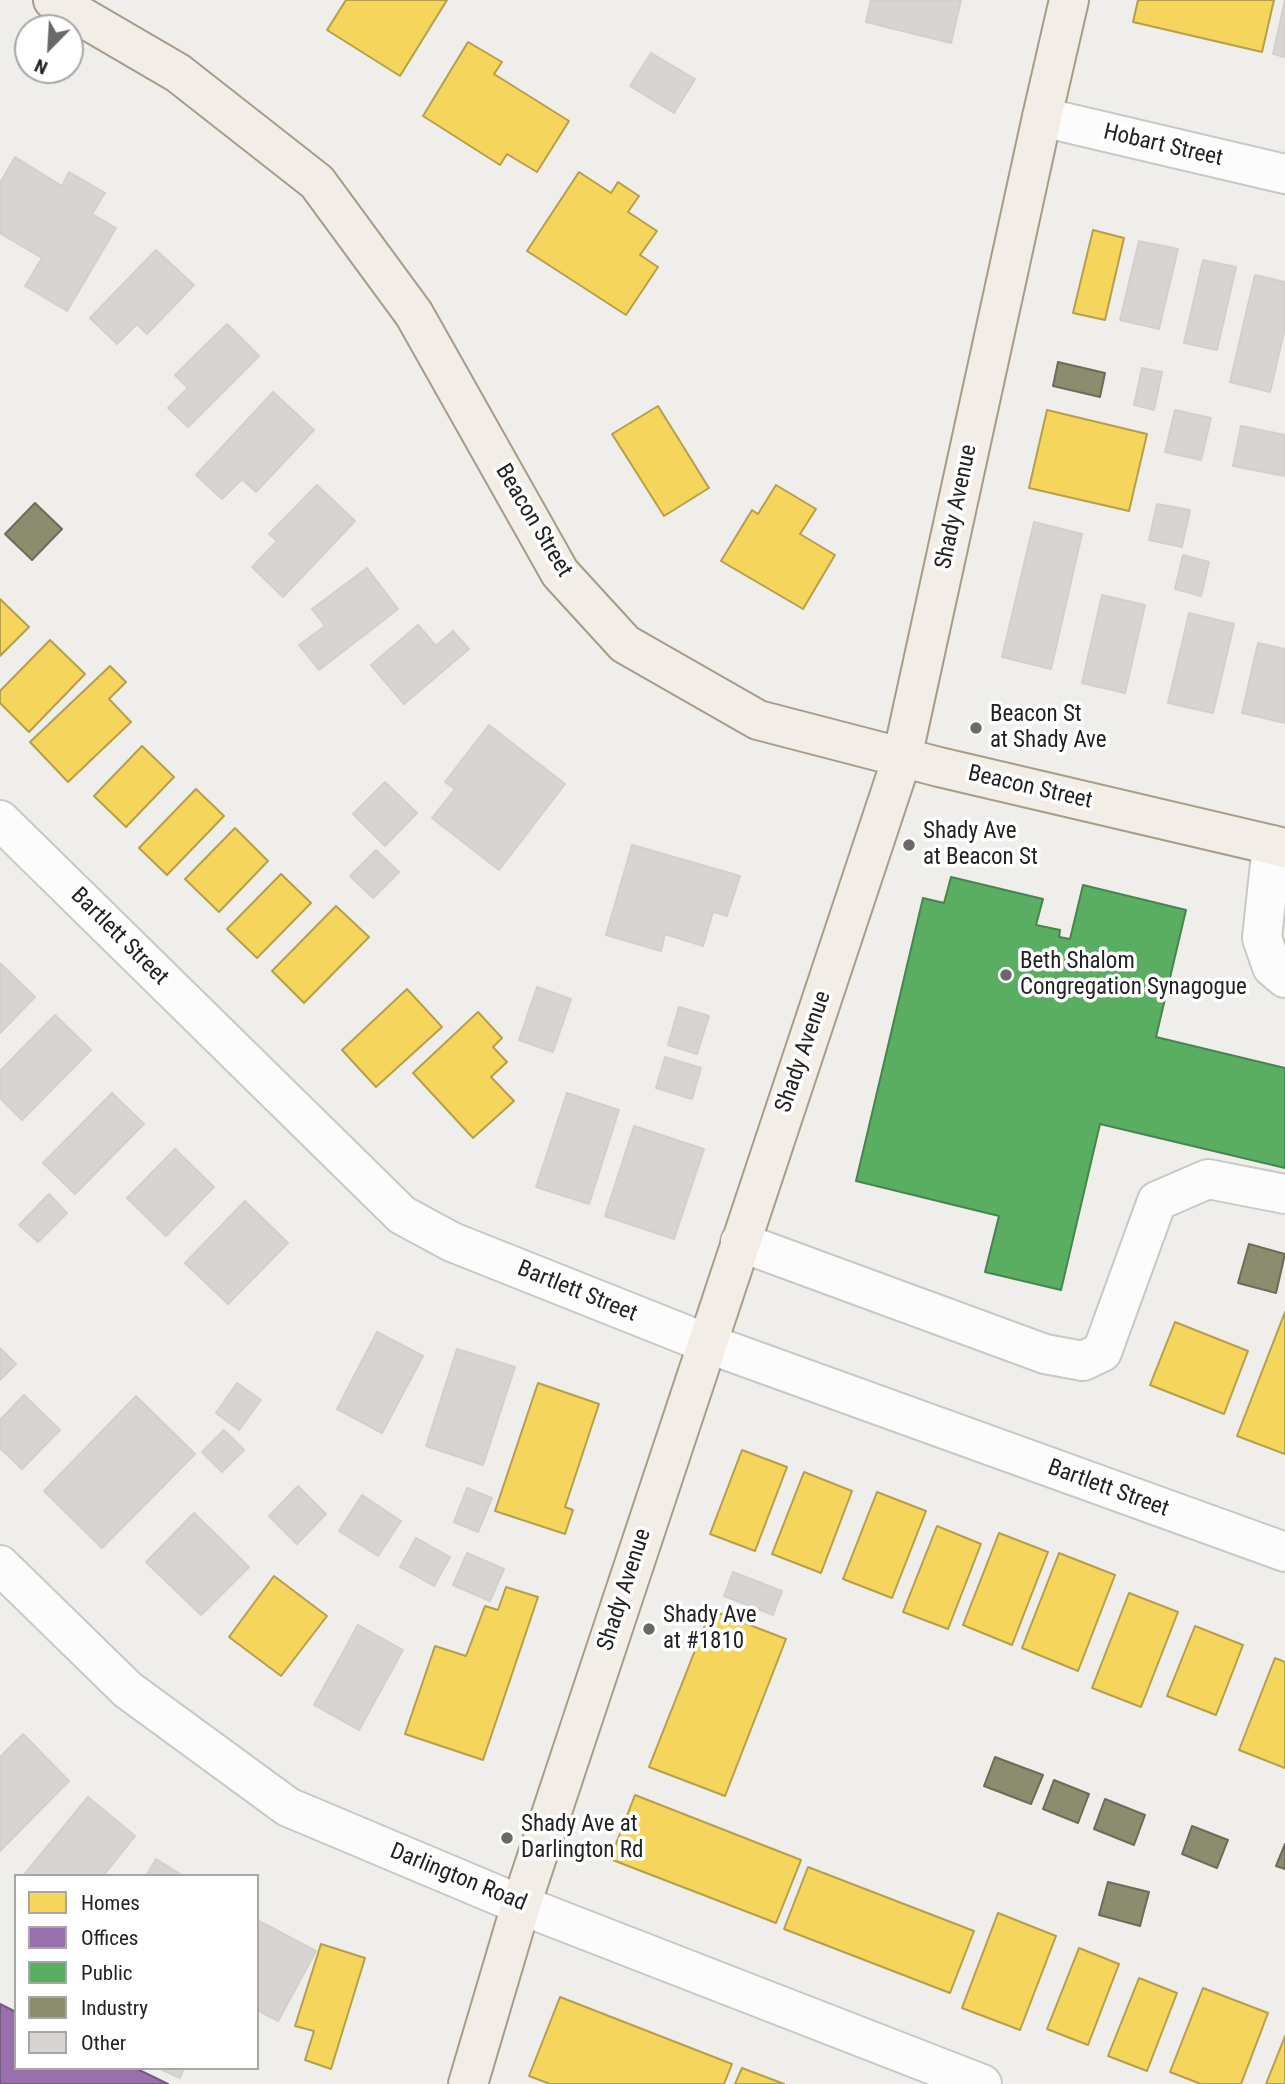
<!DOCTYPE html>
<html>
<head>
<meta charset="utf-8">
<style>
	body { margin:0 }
	#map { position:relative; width:1285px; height:2084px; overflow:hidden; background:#f0eeeb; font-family:"Roboto Condensed",sans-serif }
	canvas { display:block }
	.legend { position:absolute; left:14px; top:1874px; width:245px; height:196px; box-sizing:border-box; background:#fff; border:2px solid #a7a7a7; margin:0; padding:9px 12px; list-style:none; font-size:21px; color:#222 }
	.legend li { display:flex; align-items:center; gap:14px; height:35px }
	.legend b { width:35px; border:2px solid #a7a7a7 }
	.north { position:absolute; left:14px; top:14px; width:70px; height:70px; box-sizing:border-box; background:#fff; border:2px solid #a7a7a7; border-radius:50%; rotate:204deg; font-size:19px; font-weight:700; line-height:28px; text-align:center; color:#222 }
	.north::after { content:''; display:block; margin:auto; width:24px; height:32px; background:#6a6968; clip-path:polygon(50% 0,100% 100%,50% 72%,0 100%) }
</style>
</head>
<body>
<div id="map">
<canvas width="1285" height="2084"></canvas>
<ul class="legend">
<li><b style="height:19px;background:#f6d55c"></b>Homes</li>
<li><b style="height:19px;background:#9970ab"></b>Offices</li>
<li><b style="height:19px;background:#5aae61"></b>Public</li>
<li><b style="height:19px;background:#8c8c6e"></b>Industry</li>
<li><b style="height:19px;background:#d7d4d2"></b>Other</li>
</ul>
<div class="north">N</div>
</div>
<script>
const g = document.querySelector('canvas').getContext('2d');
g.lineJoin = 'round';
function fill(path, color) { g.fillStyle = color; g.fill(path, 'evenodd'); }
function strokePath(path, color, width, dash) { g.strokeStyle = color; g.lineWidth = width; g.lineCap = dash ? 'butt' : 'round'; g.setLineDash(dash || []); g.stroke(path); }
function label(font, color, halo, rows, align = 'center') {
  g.font = font + ' "Roboto Condensed",sans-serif'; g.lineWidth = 7; g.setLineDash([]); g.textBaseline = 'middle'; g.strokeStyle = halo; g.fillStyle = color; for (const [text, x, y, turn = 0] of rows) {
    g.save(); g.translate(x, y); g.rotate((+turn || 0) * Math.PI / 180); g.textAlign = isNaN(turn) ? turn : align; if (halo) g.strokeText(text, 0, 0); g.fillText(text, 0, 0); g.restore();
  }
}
const homes = new Path2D(`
	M346,0H447L400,76L327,30Z
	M1138,0H1274L1262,52L1133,22Z
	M468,42L502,62L494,74L569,121L537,172L507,154L500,165L423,116Z
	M579,172L611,193L618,182L639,196L628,212L657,231L640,255L658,267L626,315L527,251Z
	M1093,230L1124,238L1105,320L1073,313Z
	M658,406L709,488L664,516L612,434Z
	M1047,410L1147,434L1129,511L1029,488Z
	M776,485L816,509L800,534L835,555L803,609L721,561L752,510L758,514Z
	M0,599L29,627L0,656Z
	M50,640L85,674L29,732L0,703V691Z
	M110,666L126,682L109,699L131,722L68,782L30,742Z
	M142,746L174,777L126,827L94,796Z
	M196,789L224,816L167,875L139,848Z
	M235,828L268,861L219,912L185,879Z
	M281,874L311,903L257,958L227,929Z
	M336,906L369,937L304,1003L272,971Z
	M407,989L442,1027L376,1087L342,1050Z
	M478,1012L502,1038L493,1047L507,1062L491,1077L514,1101L473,1138L413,1073Z
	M1285,1312V1454L1237,1436Z
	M1175,1322L1248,1351L1224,1414L1150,1385Z
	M538,1383L599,1404L565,1507L573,1510L565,1534L495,1511Z
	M742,1450L787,1467L755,1551L710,1534Z
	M804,1472L852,1491L821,1573L772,1554Z
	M877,1492L926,1511L892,1598L843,1579Z
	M937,1526L981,1544L948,1629L903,1612Z
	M999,1533L1048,1552L1012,1645L963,1625Z
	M1059,1553L1115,1575L1078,1671L1022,1648Z
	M274,1576L327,1616L281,1676L229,1637Z
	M506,1587L538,1597L483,1760L405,1734L435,1646L466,1656L485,1606L498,1610Z
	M1129,1593L1178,1612L1141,1707L1092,1688Z
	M711,1610L786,1639L725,1796L649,1767Z
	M1195,1626L1243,1645L1216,1715L1167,1696Z
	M1275,1658L1285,1662V1768L1239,1750Z
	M635,1795L801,1860L776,1923L610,1859Z
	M808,1867L974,1931L950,1993L784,1929Z
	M998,1913L1056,1936L1020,2030L962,2008Z
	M321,1944L365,1958L331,2069L305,2060L314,2031L295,2026Z
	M1079,1948L1119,1964L1088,2045L1047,2029Z
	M1139,1978L1177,1993L1147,2071L1108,2056Z
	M1203,1988L1268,2013L1241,2084H1201L1170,2072Z
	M560,1997L732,2064L724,2084H550L529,2076Z
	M1285,2036V2084H1266Z
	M742,2068L784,2084H735Z`);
const offices = new Path2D(`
	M0,2004L16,2012V2068H135L168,2084H0Z`);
const public = new Path2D(`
	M951,877L1043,899L1036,925L1060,930L1059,937L1070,939L1083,885L1186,910L1156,1037L1285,1068V1168L1100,1124L1061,1290L985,1272L999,1216L856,1181L923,898L944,903Z`);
const industry = new Path2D(`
	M1058,362L1105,373L1100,397L1053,386Z
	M35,503L62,529L32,560L5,534Z
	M1249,1244L1285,1254L1276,1293L1238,1283Z
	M995,1757L1043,1775L1031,1804L984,1786Z
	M1054,1780L1089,1794L1078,1823L1043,1809Z
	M1105,1799L1145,1815L1134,1845L1094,1829Z
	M1192,1826L1228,1840L1217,1868L1182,1854Z
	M1285,1844V1869L1276,1866Z
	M1108,1882L1149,1892L1140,1926L1099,1915Z`);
const building = new Path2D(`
	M871,0H961L951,43L866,22Z
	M1285,0V57L1273,54Z
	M651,53L695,79L674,113L630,86Z
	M15,157L62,186L69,172L105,193L92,214L116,228L67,311L25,286L42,258L0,233V183Z
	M1139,241L1178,249L1159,329L1120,320Z
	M156,250L194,285L147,334L137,324L117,344L90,318Z
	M1203,260L1236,267L1217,350L1184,343Z
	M1255,275L1285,282V328L1270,392L1230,382Z
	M227,324L259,356L188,427L168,408L188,388L175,375Z
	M1142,368L1162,372L1154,410L1134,405Z
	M273,392L314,430L256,492L242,479L222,499L196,475Z
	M1175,410L1211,418L1201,460L1165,452Z
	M1241,426L1285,435V476L1233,466Z
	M317,485L355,521L283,597L252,567L277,541L269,534Z
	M1157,504L1190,510L1182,547L1149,540Z
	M1034,522L1082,534L1051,669L1002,657Z
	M1183,555L1209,562L1201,596L1175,589Z
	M367,568L398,609L319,670L299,645L325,626L312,609Z
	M1102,595L1145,605L1125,693L1082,683Z
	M1189,613L1234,624L1213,713L1168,703Z
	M418,625L436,646L453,631L469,649L404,704L371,665Z
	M1258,643L1285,649V723L1242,713Z
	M489,725L565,784L499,870L432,818L455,789L445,782Z
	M385,782L417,813L385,846L353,814Z
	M632,845L740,876L727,916L713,912L703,946L665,934L661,951L606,935Z
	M376,850L399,872L373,898L350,876Z
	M0,963L35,997L0,1033Z
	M537,987L571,999L553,1052L519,1040Z
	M679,1007L709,1016L697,1054L668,1045Z
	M55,1015L91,1050L22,1120L0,1098V1071Z
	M665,1057L701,1068L692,1099L656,1088Z
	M112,1093L144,1124L75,1194L43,1163Z
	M567,1093L619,1110L589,1204L536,1187Z
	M634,1126L704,1149L674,1239L605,1216Z
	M175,1149L214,1187L166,1236L127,1198Z
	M49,1194L67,1213L38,1242L19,1225Z
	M245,1201L288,1243L228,1304L185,1263Z
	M377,1332L423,1356L382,1433L337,1409Z
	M0,1348L16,1364L0,1380Z
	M457,1349L515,1367L483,1465L426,1446Z
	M237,1383L261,1400L239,1430L216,1413Z
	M24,1395L60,1430L22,1469L0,1448V1420Z
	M136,1396L195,1454L102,1548L44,1491Z
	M224,1430L244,1450L222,1472L202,1452Z
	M298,1486L326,1514L297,1544L269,1516Z
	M467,1488L492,1498L478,1532L454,1522Z
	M362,1495L401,1521L378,1556L339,1531Z
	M194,1513L249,1567L201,1615L146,1562Z
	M416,1538L450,1557L434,1586L400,1567Z
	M467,1553L504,1569L490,1601L453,1585Z
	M733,1572L782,1591L773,1615L724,1596Z
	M358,1625L403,1650L359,1730L314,1705Z
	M23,1734L69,1781L0,1851V1757Z
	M88,1797L135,1836L103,1876H23Z
	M156,1859L183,1876H146Z
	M257,1920L316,1951L278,2021L257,2010Z
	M158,2068H184L180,2078Z`);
const minor = new Path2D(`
	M1042,117L1285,174
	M0,820L402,1215L452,1242L706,1343L1285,1552
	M1272,845L1262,938L1272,967L1285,978
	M740,1242L1045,1354L1083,1361L1102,1352L1157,1201L1208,1179L1285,1194
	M0,1565L128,1690L288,1807L521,1905L982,2084`);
const major = new Path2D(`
	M53,0L178,73L317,182L414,314L560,573L625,644L758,720L939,767L1285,848
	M468,2084L521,1905L902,758L1042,117L1069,0`);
const markers = [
	[976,728,7,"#6a6968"],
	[909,845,7,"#6a6968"],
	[1006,975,7,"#6a6968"],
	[649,1629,7,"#6a6968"],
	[507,1838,7,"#6a6968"]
];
const streetNames = [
	["Hobart Street",1163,146,13],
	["Shady Avenue",957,507,-78],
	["Beacon Street",533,521,59],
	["Beacon Street",1030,788,13],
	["Bartlett Street",119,937,45],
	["Shady Avenue",804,1052,-71],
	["Bartlett Street",577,1292,22],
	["Bartlett Street",1108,1489,20],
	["Shady Avenue",625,1590,-72],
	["Darlington Road",458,1878,22]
];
const poiNames = [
	["Beacon St",990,715],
	["at Shady Ave",990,741],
	["Shady Ave",923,832],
	["at Beacon St",923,858],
	["Beth Shalom",1020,962],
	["Congregation Synagogue",1020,988],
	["Shady Ave",663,1616],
	["at #1810",663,1642],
	["Shady Ave at",521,1825],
	["Darlington Rd",521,1851]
];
fill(homes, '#f6d55c');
strokePath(homes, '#b69f4b', 2);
fill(offices, '#9970ab');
strokePath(offices, '#755982', 2);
fill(public, '#5aae61');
strokePath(public, '#49844e', 2);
fill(industry, '#8c8c6e');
strokePath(industry, '#6c6c57', 2);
fill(building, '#d7d4d2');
strokePath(building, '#d3d0cc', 2);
strokePath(minor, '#c9c8c7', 42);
strokePath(major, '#a79c86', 42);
strokePath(minor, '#fdfcfc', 38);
strokePath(major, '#f3ede7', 38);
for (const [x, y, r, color] of markers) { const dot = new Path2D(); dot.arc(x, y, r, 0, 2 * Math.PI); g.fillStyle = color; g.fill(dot); strokePath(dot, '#fff', 2.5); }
label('23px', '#222', '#fff', streetNames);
label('23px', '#222', '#fff', poiNames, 'left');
</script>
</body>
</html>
